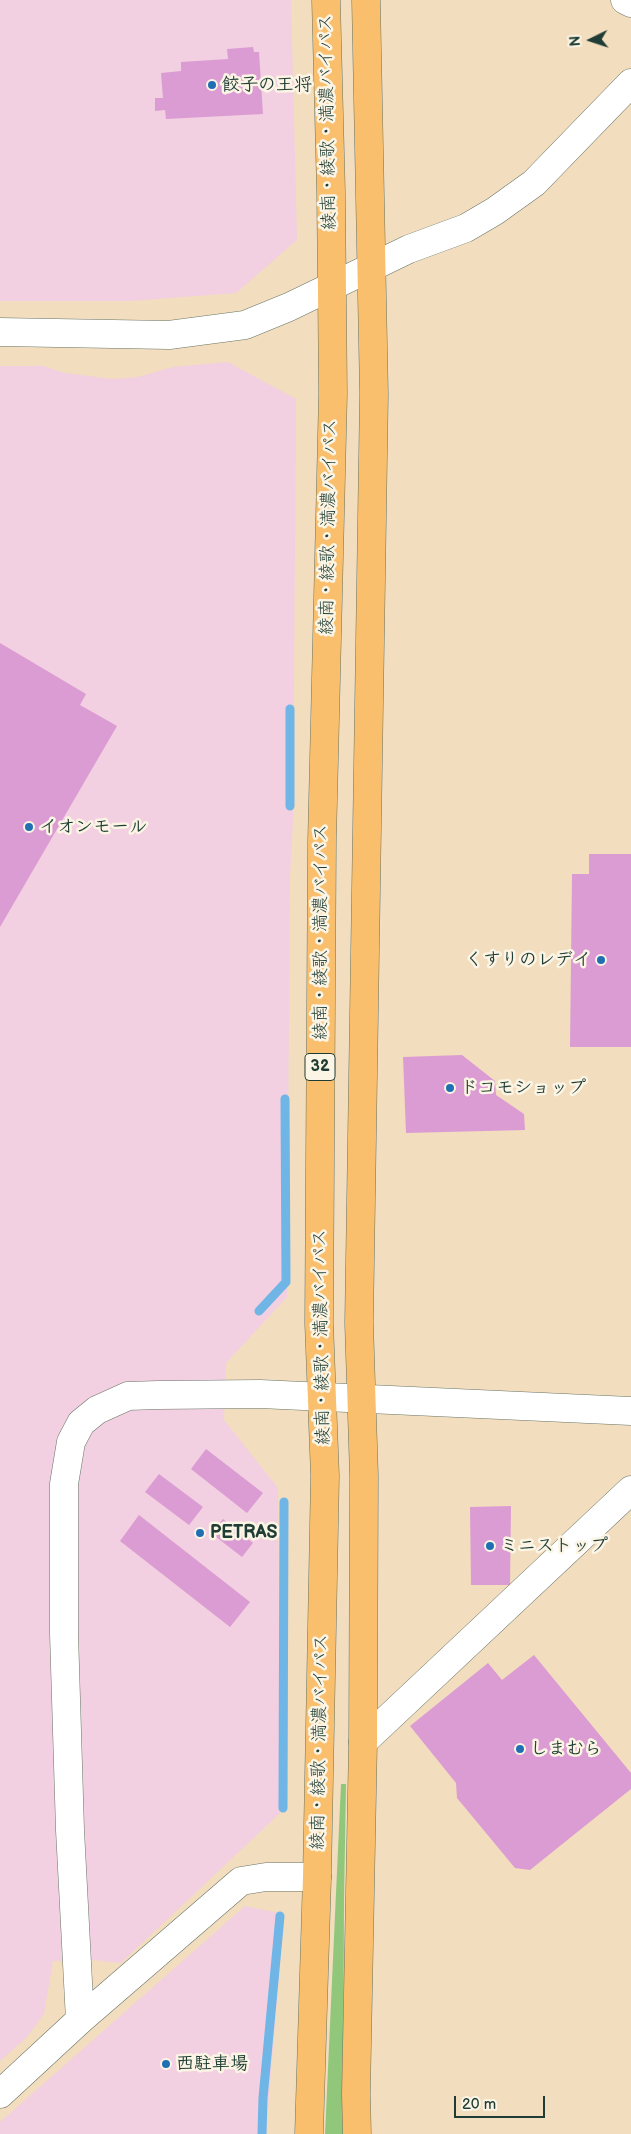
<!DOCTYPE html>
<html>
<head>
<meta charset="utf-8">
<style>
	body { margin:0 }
	#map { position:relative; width:631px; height:2134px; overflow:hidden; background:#f2ddbf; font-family:"Balsamiq Sans",sans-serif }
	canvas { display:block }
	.north { position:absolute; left:566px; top:15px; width:50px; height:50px; -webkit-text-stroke:4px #fcf5e5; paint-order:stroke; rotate:266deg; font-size:14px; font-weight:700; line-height:20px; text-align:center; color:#1f3d34 }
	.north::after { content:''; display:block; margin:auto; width:18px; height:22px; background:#1f3d34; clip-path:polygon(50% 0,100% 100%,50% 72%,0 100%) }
	.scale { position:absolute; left:454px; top:2096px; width:91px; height:22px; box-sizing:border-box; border:2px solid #1f3d34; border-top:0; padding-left:6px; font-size:15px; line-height:18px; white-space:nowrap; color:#1f3d34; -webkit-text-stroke:4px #fcf5e5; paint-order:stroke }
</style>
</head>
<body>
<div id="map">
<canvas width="631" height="2134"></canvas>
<div class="north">N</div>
<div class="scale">20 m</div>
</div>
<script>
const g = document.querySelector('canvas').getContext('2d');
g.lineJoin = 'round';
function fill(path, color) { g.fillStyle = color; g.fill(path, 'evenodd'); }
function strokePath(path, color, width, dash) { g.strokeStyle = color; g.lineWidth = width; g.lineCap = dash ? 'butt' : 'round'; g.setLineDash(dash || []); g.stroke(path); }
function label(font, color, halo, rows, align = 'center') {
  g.font = font + ' "Balsamiq Sans","Klee One",sans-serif'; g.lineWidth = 5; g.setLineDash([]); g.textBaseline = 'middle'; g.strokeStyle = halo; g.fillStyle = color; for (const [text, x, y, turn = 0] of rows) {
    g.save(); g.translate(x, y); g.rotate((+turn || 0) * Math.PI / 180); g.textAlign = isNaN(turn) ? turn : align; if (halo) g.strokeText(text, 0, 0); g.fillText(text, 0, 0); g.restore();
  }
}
const built = new Path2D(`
	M0,0H291L297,240L236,293L130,301H0Z
	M228,362L296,399L293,818L290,876L287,1297L226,1363L224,1420L278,1488L280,1813L121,1963L93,1960L53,1961L44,2014L27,2037L0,2061V366H43L65,373L112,379L138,377L173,367Z
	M245,1906L284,1914L266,2134H0V2122Z`);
const green = new Path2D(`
	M341,1784H346L344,1901L343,2134H325Z`);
const stream = new Path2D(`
	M290,709V806
	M259,1311L286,1282L285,1099
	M283,1808L284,1502
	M262,2134L263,2098L280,1916`);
const building = new Path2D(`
	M253,47L254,52H259L263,114L166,119L165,110L155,111V98H163L161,73L181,71V62L228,59L227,49Z
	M0,643L86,694L80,705L117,726L0,927Z
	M589,854H631V1047H570L572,874H589Z
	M462,1055L495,1081L496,1095L524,1114L525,1130L406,1133L403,1057Z
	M206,1449L263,1493L247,1513L191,1469Z
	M159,1474L203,1507L189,1525L145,1492Z
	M511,1506L510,1585H471L470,1507Z
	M139,1515L250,1602L230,1627L120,1541Z
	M223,1519L253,1543L242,1557L211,1533Z
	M534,1655L631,1773V1789L530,1870L515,1868L457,1798L456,1783L410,1726L488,1663L502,1680Z`);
const minor = new Path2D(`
	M625,0L631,3
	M363,1742L631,1490`);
const tertiary = new Path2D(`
	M0,332L169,335L245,325L289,307L409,249L466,228L495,211L534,183L631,83
	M80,2020L70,1830L64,1633V1484L71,1442L81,1423L97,1410L128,1396L158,1395L260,1394L631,1411
	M0,2094L80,2020L241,1881L266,1877H317`);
const trunk = new Path2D(`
	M309,2134L317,1877L325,1476L319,1323L322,841L333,394L331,192L326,0
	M357,2134L356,2094L363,1742L364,1476L359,1323L374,394L366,0`);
const markers = [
	[212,85,5,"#1f6fb2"],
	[29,827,5,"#1f6fb2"],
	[601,960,5,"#1f6fb2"],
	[450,1088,5,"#1f6fb2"],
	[200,1533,5,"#1f6fb2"],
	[490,1546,5,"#1f6fb2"],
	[520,1749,5,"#1f6fb2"],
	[166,2064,5,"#1f6fb2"]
];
const shields = [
	[320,1067,30]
];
const shieldNames = [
	["32",320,1067]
];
const poiNames = [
	["餃子の王将",222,85],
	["イオンモール",39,827],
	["くすりのレデイ",591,960,"right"],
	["ドコモショップ",460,1088],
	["PETRAS",210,1533],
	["ミニストップ",500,1546],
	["しまむら",530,1749],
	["西駐車場",176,2064]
];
const streetNames = [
	["綾南・綾歌・満濃バイパス",328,122,-91],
	["綾南・綾歌・満濃バイパス",329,527,-89],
	["綾南・綾歌・満濃バイパス",321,932,-90],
	["綾南・綾歌・満濃バイパス",322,1337,-91],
	["綾南・綾歌・満濃バイパス",320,1742,-89]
];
fill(built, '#f2cfe1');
fill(green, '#90c77a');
strokePath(stream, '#6fb5e6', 9);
fill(building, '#db9cd3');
strokePath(minor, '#697565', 29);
strokePath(tertiary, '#697565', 29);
strokePath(trunk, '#697565', 29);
strokePath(minor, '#fff', 28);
strokePath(tertiary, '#fff', 28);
strokePath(trunk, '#f9bf6d', 28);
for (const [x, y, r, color] of markers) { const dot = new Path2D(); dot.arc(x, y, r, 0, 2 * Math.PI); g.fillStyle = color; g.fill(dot); strokePath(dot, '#fcf5e5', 2); }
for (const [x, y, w] of shields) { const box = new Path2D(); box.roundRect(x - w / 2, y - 13.5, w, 27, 4); g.fillStyle = '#fcf5e5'; g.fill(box); strokePath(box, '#1f3d34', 1); }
label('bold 16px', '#1f3d34', null, shieldNames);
label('bold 18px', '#1f3d34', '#fcf5e5', poiNames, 'left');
label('18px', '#1f3d34', '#fcf5e5', streetNames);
</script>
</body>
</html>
